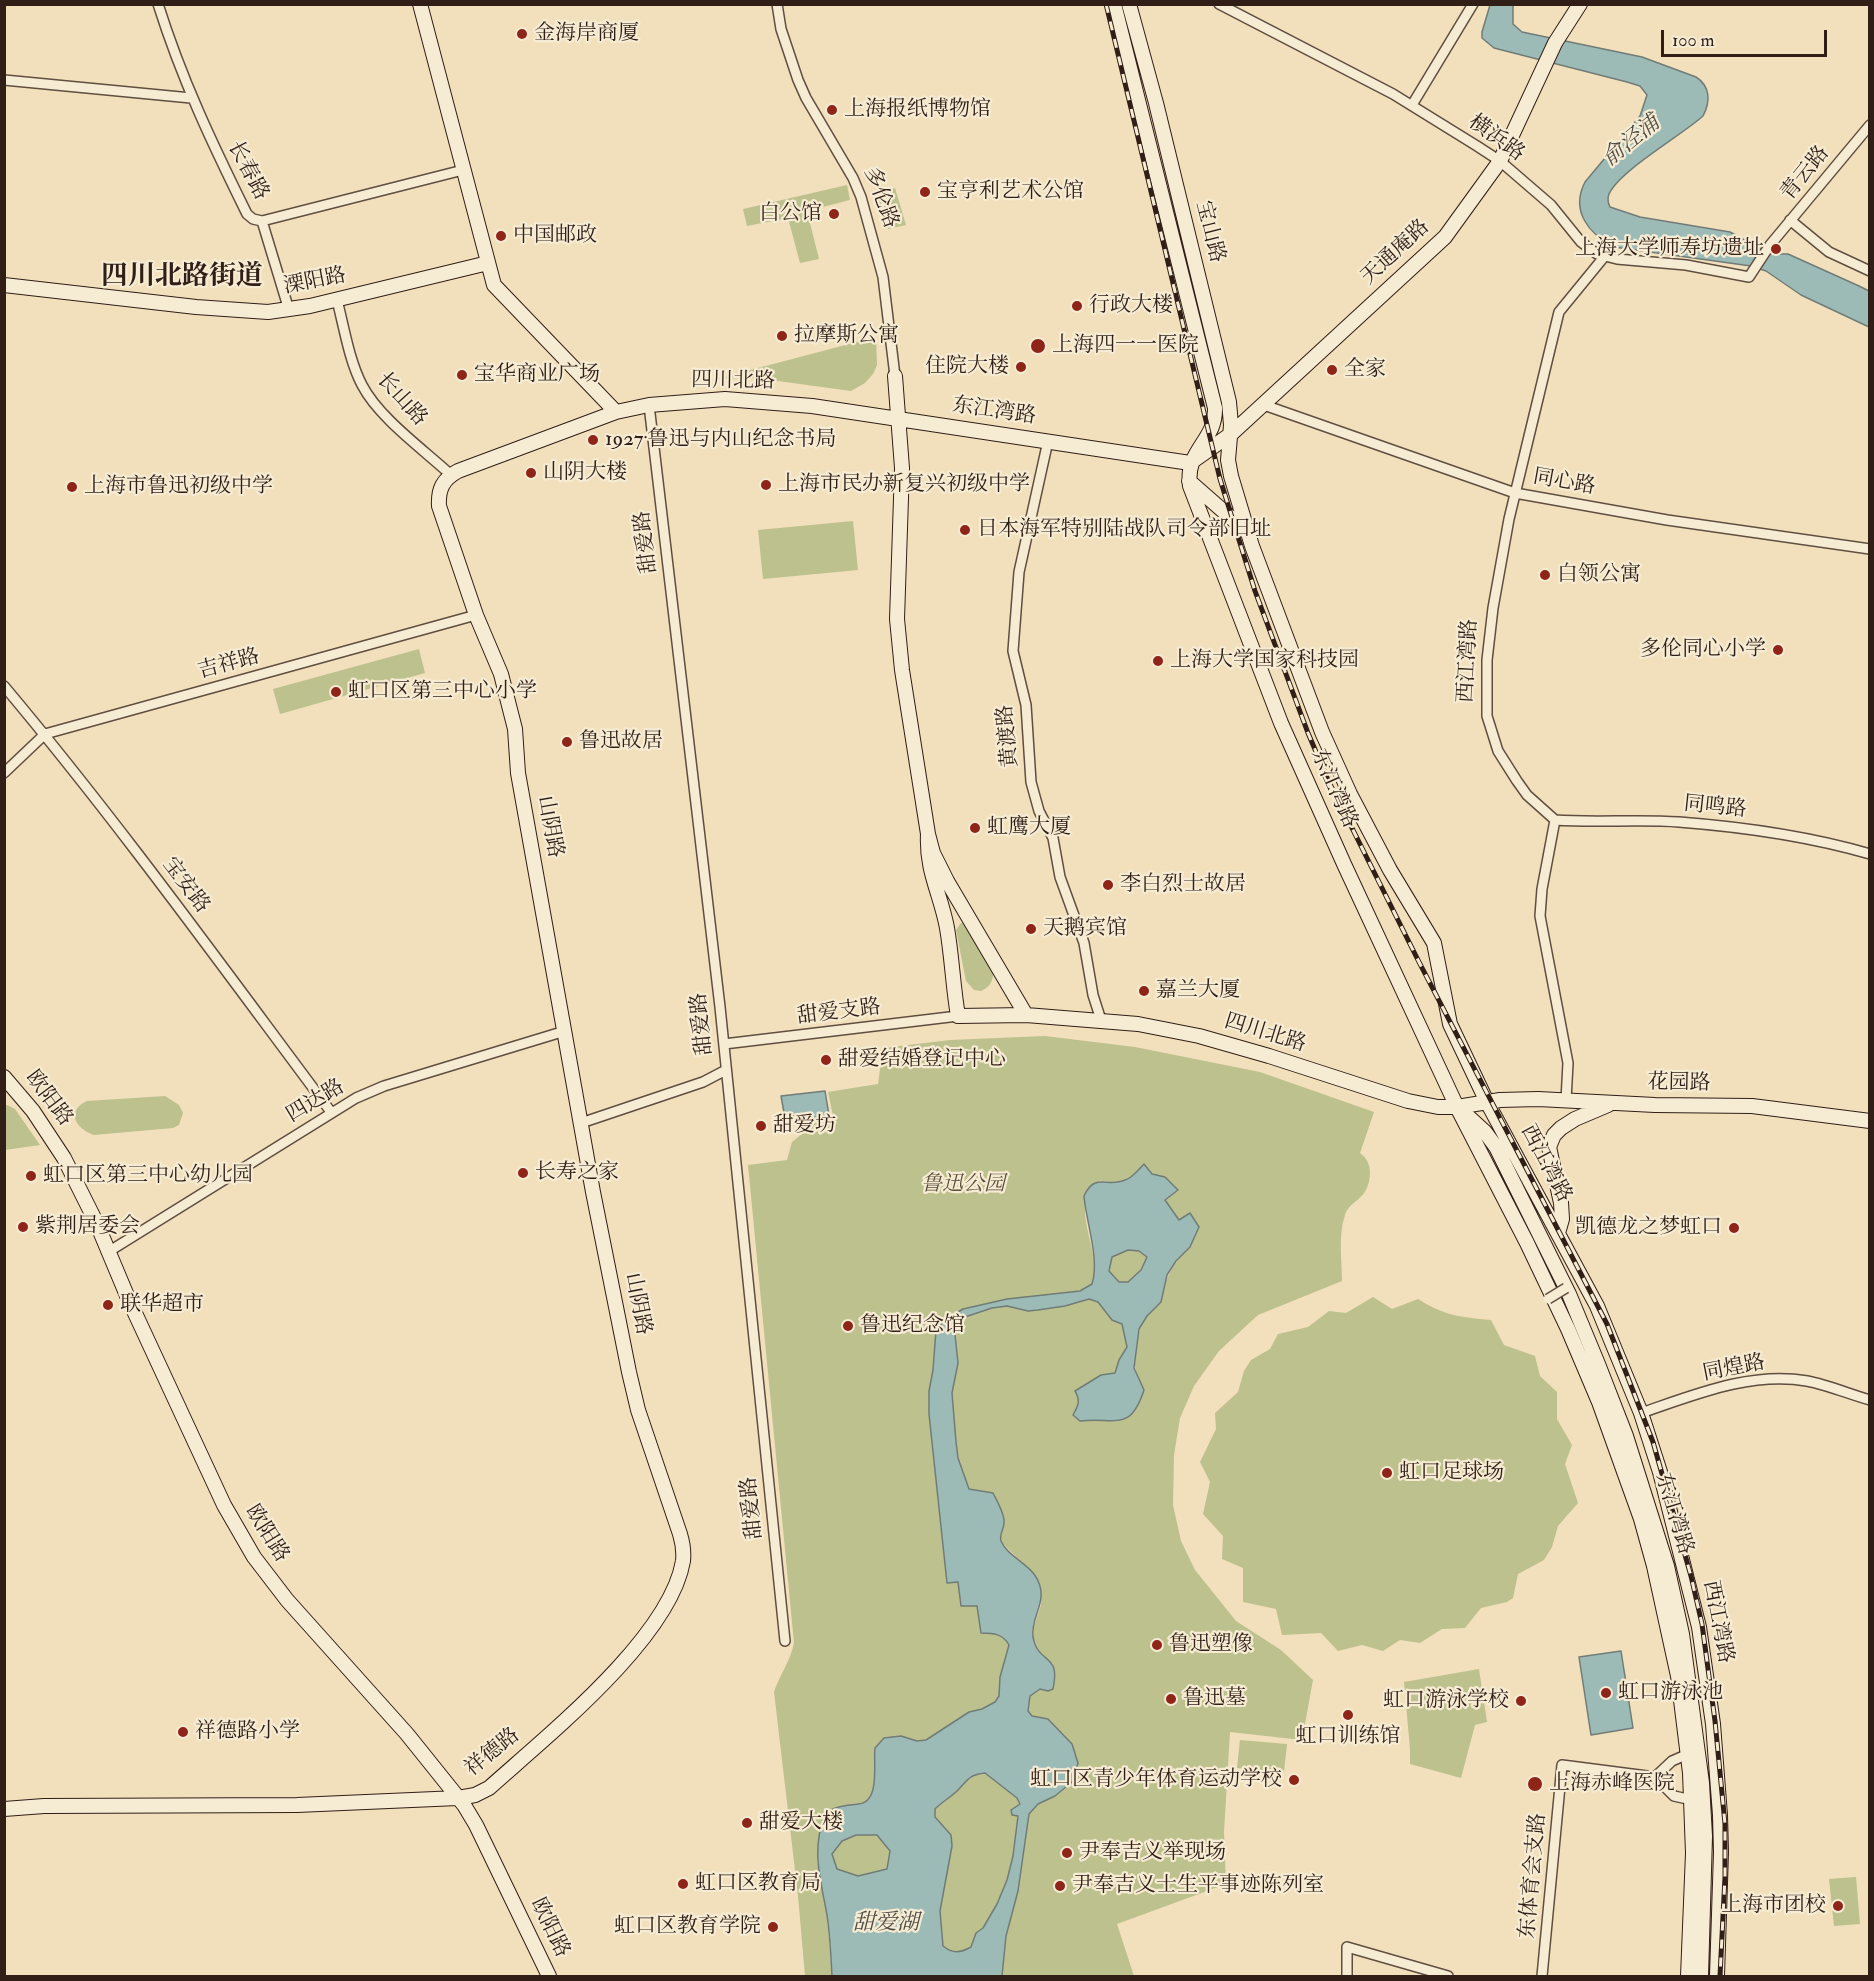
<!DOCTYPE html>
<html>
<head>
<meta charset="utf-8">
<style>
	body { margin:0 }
	#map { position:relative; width:1874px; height:1981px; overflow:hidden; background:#f1e0bb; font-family:"IM FELL Double Pica",serif }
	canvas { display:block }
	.frame { position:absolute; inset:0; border:6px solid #301e17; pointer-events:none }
	.scale { position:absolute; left:1661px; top:30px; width:166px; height:27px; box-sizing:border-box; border:3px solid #301e17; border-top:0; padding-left:8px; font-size:18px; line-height:21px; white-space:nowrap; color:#301e17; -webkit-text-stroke:4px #f6ebd3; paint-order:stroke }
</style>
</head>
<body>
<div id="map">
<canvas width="1874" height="1981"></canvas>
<div class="frame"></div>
<div class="scale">100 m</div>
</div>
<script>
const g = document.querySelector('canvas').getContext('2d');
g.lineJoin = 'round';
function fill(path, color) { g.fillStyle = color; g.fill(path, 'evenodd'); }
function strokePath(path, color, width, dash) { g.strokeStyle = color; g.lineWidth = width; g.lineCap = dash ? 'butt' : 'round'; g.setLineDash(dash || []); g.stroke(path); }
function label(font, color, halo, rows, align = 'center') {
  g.font = font + ' "IM FELL Double Pica","Noto Serif SC",serif'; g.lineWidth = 4.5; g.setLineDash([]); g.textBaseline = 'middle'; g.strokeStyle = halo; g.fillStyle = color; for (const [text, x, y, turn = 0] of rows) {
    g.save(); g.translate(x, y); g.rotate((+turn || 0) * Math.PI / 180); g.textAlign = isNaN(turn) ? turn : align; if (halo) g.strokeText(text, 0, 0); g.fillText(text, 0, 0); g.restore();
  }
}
const green = new Path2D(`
	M847,185L850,200L807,211L819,259L800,263L788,218L747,226L743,209Z
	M895,188L906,225L888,229L876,195Z
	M876,337L877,365L873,374L865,383L851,391L756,378L716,379Z
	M853,521L858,570L763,579L758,530Z
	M419,649L425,673L280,714L273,689Z
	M961,923H965L993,969C994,979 991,987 981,991L974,990L966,981L956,930Z
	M1045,1036L1135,1047L1260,1072L1374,1112L1360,1153C1367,1158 1370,1165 1370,1173C1369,1201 1349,1200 1345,1215C1338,1235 1342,1261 1342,1281L1258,1315L1219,1351L1194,1386L1180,1418L1174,1455L1173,1505L1181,1541L1195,1570L1236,1621L1281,1650L1313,1680L1302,1740L1230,1732L1224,1832L1226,1884L1117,1924L1134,1976H1002L1006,1936L1018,1891L1029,1814L1038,1804L1055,1796L1032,1716L1028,1711L1030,1696L1040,1689L1048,1691L1053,1664L1041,1654L1033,1637L1034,1626L1041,1605L1034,1574L1002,1543L1000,1534L982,1492L969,1489L958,1458L955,1442L952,1393L958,1363L954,1325L959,1319L992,1308L1007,1306L1028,1311L1065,1306L1089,1299L1098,1302L1112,1320L1122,1324L1127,1346L1119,1360L1115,1373L1101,1375L1075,1391L1078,1397L1080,1421L1093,1419L1117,1422L1138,1378C1131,1360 1135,1335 1145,1319C1148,1314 1152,1312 1154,1308C1168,1281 1166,1270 1190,1247L1179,1221L1165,1200L1178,1191L1165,1177L1152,1174L1144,1164C1128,1180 1122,1184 1099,1181C1095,1189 1085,1202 1085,1211C1086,1236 1099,1259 1093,1284L1081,1291L1007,1299L963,1309L936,1330L933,1370L929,1391V1414L947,1583L958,1582L977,1606L981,1633C994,1633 1002,1634 1009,1645L999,1683V1696L995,1702L982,1709L969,1712L926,1740L917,1741L901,1736L874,1755C877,1769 878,1791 865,1802C861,1805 857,1803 851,1804C842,1807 833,1813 824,1817L817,1860L827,1916L832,1976H805L798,1896L774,1692C780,1674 790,1662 794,1643L748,1165L787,1160L792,1142L818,1121L833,1116L828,1092L878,1084L883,1048L950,1040Z
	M165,1096L179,1105L183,1113L179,1125L173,1128L94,1135C76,1129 65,1111 87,1101Z
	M7,1105L15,1109L40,1145L5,1150V1106Z
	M1128,1250L1139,1251L1147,1257L1141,1270L1128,1282H1119L1109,1271L1112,1256Z
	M1373,1297L1392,1309L1418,1299C1445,1316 1460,1317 1491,1320L1504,1345L1535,1356L1540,1376L1557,1392V1419L1572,1445L1565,1464L1578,1503L1558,1526L1552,1547L1544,1560L1518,1574L1513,1598L1507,1602L1481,1608L1465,1628L1442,1629L1420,1643L1400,1640L1383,1651L1362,1645L1338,1651L1321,1633L1282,1635L1276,1609L1243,1602V1568L1222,1559L1223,1536L1203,1514L1210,1482L1200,1462L1216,1429L1215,1413L1238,1392L1244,1371L1251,1360L1270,1349L1278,1334L1308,1327L1329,1311L1346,1313Z
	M1479,1669L1487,1722L1475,1725L1461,1778L1410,1764V1749L1404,1682Z
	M1240,1740L1287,1744L1284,1772L1237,1768Z
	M985,1773L1017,1798L1020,1804L1018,1807L1019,1816L1013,1856L1007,1880L997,1904L983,1928L976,1933L971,1947C960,1953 953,1954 943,1946L940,1911L952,1846L951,1835L935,1817V1809C942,1803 949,1798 955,1792C968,1782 967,1776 985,1773Z
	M856,1835H877L890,1851L887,1870L858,1876L837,1869L831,1854L842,1841Z
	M1856,1877L1860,1924L1834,1926L1829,1879Z`);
const water = new Path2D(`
	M1490,5H1513V24L1522,32L1642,57L1696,77C1710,86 1711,101 1703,116C1682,135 1619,171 1609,194C1607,199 1608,203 1610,207L1640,217L1730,232L1761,249L1776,254H1788L1859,286L1869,291V327L1801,295L1766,271L1751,266L1614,247C1589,234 1570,211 1585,182L1640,116L1647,95L1640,86L1627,82L1494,48L1482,38V32Z
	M825,1091L829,1115L808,1119L805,1113L785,1118L781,1096Z
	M1144,1164L1152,1174L1165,1177L1178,1190L1165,1200L1179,1220L1190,1213L1199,1227L1190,1247L1176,1261L1167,1275L1161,1302L1147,1316L1139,1329L1134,1368L1144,1390C1130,1433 1116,1417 1080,1421L1073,1415C1078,1406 1081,1401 1075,1391L1101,1375L1115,1373L1119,1360L1127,1347L1122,1324L1112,1320L1098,1302L1089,1299L1065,1306L1038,1310L1028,1311L1007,1306L992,1308L959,1319L954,1325L958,1363L952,1393L956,1442L958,1458L969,1489L993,1493C997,1501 1005,1514 1004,1523C1004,1530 999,1533 1001,1541C1007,1555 1025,1562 1034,1574C1052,1599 1030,1615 1033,1637C1039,1666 1061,1652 1053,1689L1048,1691L1040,1689L1030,1696L1028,1711L1032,1716L1048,1719L1072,1744L1078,1763L1073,1781L1055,1796L1038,1804L1029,1814L1018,1891L1006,1936L1002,1976H832C831,1956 830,1935 827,1915C821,1880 810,1849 826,1813C835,1806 848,1805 858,1804C881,1803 873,1761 875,1748L884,1738L901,1736L917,1741L926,1740L969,1712L982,1709L995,1702L999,1696L1000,1677L1009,1645C1003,1634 994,1633 981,1633L977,1606H961L958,1582L947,1583L929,1414V1391L933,1370L936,1330L945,1320L963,1309L1007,1299L1080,1291L1092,1284C1100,1259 1086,1222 1084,1196C1095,1172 1107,1188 1125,1180C1132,1178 1138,1170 1144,1164ZM1128,1250L1139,1251L1147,1257L1141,1270L1128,1282H1119L1109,1271L1112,1257ZM985,1773L1017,1798L1020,1804L1011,1810L1012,1815L1018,1816L1013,1856L1007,1880L997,1904L983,1928L976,1933L971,1947C960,1953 953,1954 943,1946L940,1911L952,1846L951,1835L935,1817V1809C942,1802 951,1797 958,1790C968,1780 968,1775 985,1773ZM856,1835H877L890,1851L887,1869L858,1876L837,1869L832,1854L842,1841Z
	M1621,1651L1633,1728L1591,1735L1579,1657Z`);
const street = new Path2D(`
	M158,4C182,80 212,143 247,214L253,219L262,221L463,170
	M777,4L781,29L798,80L806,98L853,178L861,197L883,277L895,376
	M1219,4L1393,94L1477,146L1500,161L1551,205L1581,242L1597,254L1617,259L1686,265L1749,277L1770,245L1870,125
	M4,80L191,98
	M1412,105L1473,4
	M1790,220L1829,252L1870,271
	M262,221L289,310
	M337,300C344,327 349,360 362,385C379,418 424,450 451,475
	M649,405L720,1007L785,1641
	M1264,405L1515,493L1667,520L1870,549
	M1048,441L1019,572L1013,651L1026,705L1031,782L1039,811L1053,838L1060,877L1084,943L1093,995L1101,1020
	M4,686C119,823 224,969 331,1112
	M4,773L45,734L476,615
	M1555,820L1527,795L1517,781L1498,751L1487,716V660L1493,608L1509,519L1559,312L1604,257
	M1555,820C1596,823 1638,819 1679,822C1744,827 1808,836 1870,854
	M1555,820L1542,889L1540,916L1568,1063L1566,1100
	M724,1044L958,1016
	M581,1123L703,1082L726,1070
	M108,1252L356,1098L384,1086L565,1031
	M1641,1413C1694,1395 1751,1371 1807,1381C1828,1385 1849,1394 1870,1400
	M1655,1777L1674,1796L1692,1800
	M1655,1777L1672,1761L1688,1754
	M1347,1976V1947L1448,1976
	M1542,1976L1562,1765L1655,1777`);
const secondary = new Path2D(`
	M420,4L494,285L616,412
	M1114,4L1215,408C1216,442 1185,449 1190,486L1281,723L1344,864L1457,1107L1527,1243L1568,1329L1599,1402L1641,1519L1654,1566L1678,1676L1690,1773L1693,1853L1688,1976
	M1129,4L1156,103L1229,402L1231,425L1228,460L1231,476L1252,546L1322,732L1350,794L1390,870L1434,943L1450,1024L1487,1102L1597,1306L1641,1413L1660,1472L1699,1627L1713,1724L1720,1815L1721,1852L1717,1976
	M4,285L196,307L268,312L310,306L488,263
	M895,376L902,468L897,619L902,670L928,834L933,853L947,881L1026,1015
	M1189,481L1246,531
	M928,834C926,872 941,894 947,928C952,957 953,987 958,1016L1026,1015L1138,1024L1199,1036L1269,1056L1408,1101L1438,1107H1457L1500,1100L1538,1099L1655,1105L1752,1106L1870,1121
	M4,1077L33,1111L64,1158L97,1224L128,1298L224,1505L254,1557L287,1600L407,1734L464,1805L476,1825L549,1976
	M1461,1110L1485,1132L1496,1147L1569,1294L1598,1364L1626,1436L1667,1566L1682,1634L1702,1783L1705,1836L1701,1976
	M1558,1233L1562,1219L1561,1203L1549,1147L1554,1135L1561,1128L1575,1119L1608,1105
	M4,1809L44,1806L297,1805L458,1798L475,1795L489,1788C547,1736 670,1638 683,1561C684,1552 683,1544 680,1534L638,1410L629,1372L593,1192L518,773L515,729L501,674L476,615L439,506C438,489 443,479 458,471L616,412L649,405L725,399L812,406L1190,463L1231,434L1445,237L1500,161L1555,43L1580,4`);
const rail = new Path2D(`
	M1106,4L1220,479L1255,591L1308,733L1328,780L1419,962L1607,1324L1653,1442L1691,1576L1702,1624L1715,1721L1725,1824V1877L1720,1976`);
const streetBridge = new Path2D(`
	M1548,1299L1566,1288`);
const markers = [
	[522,34,6,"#8f2418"],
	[832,110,6,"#8f2418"],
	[925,192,6,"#8f2418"],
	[834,214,6,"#8f2418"],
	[501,236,6,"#8f2418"],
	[1776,249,6,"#8f2418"],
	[1077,306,6,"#8f2418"],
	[782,336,6,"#8f2418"],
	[1038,346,8,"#8f2418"],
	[1021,367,6,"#8f2418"],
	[1332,370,6,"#8f2418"],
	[462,375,6,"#8f2418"],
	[593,440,6,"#8f2418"],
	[531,473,6,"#8f2418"],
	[766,485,6,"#8f2418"],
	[72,487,6,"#8f2418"],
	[965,530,6,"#8f2418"],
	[1545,575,6,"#8f2418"],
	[1778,650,6,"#8f2418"],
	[1158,661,6,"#8f2418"],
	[336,692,6,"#8f2418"],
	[567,742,6,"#8f2418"],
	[975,828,6,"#8f2418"],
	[1108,885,6,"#8f2418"],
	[1031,929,6,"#8f2418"],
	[1144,991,6,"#8f2418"],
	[826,1060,6,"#8f2418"],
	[761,1126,6,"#8f2418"],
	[523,1173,6,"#8f2418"],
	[31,1176,6,"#8f2418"],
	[23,1227,6,"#8f2418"],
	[1734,1228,6,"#8f2418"],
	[108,1305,6,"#8f2418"],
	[848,1326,6,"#8f2418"],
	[1387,1473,6,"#8f2418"],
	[1157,1645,6,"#8f2418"],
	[1606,1693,6,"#8f2418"],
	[1171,1699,6,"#8f2418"],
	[1521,1701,6,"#8f2418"],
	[1348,1715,6,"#8f2418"],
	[183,1732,6,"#8f2418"],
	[1294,1780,6,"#8f2418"],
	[1535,1784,8,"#8f2418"],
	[747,1823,6,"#8f2418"],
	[1067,1853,6,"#8f2418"],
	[683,1884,6,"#8f2418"],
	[1060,1886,6,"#8f2418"],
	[1838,1906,6,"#8f2418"],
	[773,1927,6,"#8f2418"]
];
const poiNames = [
	["金海岸商厦",534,34],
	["上海报纸博物馆",844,110],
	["宝亨利艺术公馆",937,192],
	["白公馆",822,214,"right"],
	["中国邮政",513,236],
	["上海大学师寿坊遗址",1764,249,"right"],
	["行政大楼",1089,306],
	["拉摩斯公寓",794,336],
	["上海四一一医院",1052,346],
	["住院大楼",1009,367,"right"],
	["全家",1344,370],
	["宝华商业广场",474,375],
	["1927·鲁迅与内山纪念书局",605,440],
	["山阴大楼",543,473],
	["上海市民办新复兴初级中学",778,485],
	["上海市鲁迅初级中学",84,487],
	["日本海军特别陆战队司令部旧址",977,530],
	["白领公寓",1557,575],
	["多伦同心小学",1766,650,"right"],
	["上海大学国家科技园",1170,661],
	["虹口区第三中心小学",348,692],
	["鲁迅故居",579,742],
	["虹鹰大厦",987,828],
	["李白烈士故居",1120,885],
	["天鹅宾馆",1043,929],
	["嘉兰大厦",1156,991],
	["甜爱结婚登记中心",838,1060],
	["甜爱坊",773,1126],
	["长寿之家",535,1173],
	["虹口区第三中心幼儿园",43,1176],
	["紫荆居委会",35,1227],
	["凯德龙之梦虹口",1722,1228,"right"],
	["联华超市",120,1305],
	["鲁迅纪念馆",860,1326],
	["虹口足球场",1399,1473],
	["鲁迅塑像",1169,1645],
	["虹口游泳池",1618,1693],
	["鲁迅墓",1183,1699],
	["虹口游泳学校",1509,1701,"right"],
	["祥德路小学",195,1732],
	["虹口训练馆",1348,1737,"center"],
	["虹口区青少年体育运动学校",1282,1780,"right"],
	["上海赤峰医院",1549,1784],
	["甜爱大楼",759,1823],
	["尹奉吉义举现场",1079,1853],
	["虹口区教育局",695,1884],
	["尹奉吉义士生平事迹陈列室",1072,1886],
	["上海市团校",1826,1906,"right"],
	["虹口区教育学院",761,1927,"right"]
];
const streetNames = [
	["横浜路",1496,139,36],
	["长春路",247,171,62],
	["青云路",1806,174,-51],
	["多伦路",880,198,70],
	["宝山路",1209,232,76],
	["天通庵路",1396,253,-43],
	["溧阳路",315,282,-11],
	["四川北路",733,382,1],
	["长山路",401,400,48],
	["东江湾路",994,412,8],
	["同心路",1564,483,10],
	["甜爱路",647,542,-97],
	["西江湾路",1469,661,-87],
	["吉祥路",229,665,-15],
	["黄渡路",1009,736,-95],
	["东江湾路",1333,789,66],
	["同鸣路",1715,808,6],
	["山阴路",549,827,80],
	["宝安路",185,886,53],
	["甜爱支路",839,1013,-7],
	["甜爱路",703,1024,-96],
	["四川北路",1265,1034,17],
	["花园路",1679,1084,1],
	["欧阳路",48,1099,53],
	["四达路",316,1102,-31],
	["西江湾路",1545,1164,62],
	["山阴路",637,1304,79],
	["同煌路",1734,1369,-11],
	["甜爱路",753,1508,-96],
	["东江湾路",1673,1514,73],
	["欧阳路",266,1534,58],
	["西江湾路",1717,1622,79],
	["祥德路",493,1753,-39],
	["东体育会支路",1534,1876,-85],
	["欧阳路",549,1928,64]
];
const parkNames = [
	["鲁迅公园",963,1185]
];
const waterNames = [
	["俞泾浦",1632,142,-39],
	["甜爱湖",886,1924]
];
const districtNames = [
	["四川北路街道",182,278]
];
fill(green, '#bdc18e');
fill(water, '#9cbbb7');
strokePath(water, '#717c77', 1.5);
strokePath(street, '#604e40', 12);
strokePath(secondary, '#301e17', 16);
strokePath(street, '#f6ebd3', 9);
strokePath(secondary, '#f6ebd3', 14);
strokePath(rail, '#301e17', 5);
strokePath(rail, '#f6ebd3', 3, [9]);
strokePath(streetBridge, '#604e40', 12, []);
strokePath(streetBridge, '#f6ebd3', 9);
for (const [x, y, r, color] of markers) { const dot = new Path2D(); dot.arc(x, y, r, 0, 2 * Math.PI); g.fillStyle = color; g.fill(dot); strokePath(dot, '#f6ebd3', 2); }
label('21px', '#301e17', '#f6ebd3', poiNames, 'left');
label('21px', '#301e17', '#f6ebd3', streetNames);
label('italic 21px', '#5a4f3b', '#f6ebd3', parkNames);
label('italic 22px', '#504d47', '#f6ebd3', waterNames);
label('bold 27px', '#301e17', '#f6ebd3', districtNames);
</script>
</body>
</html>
